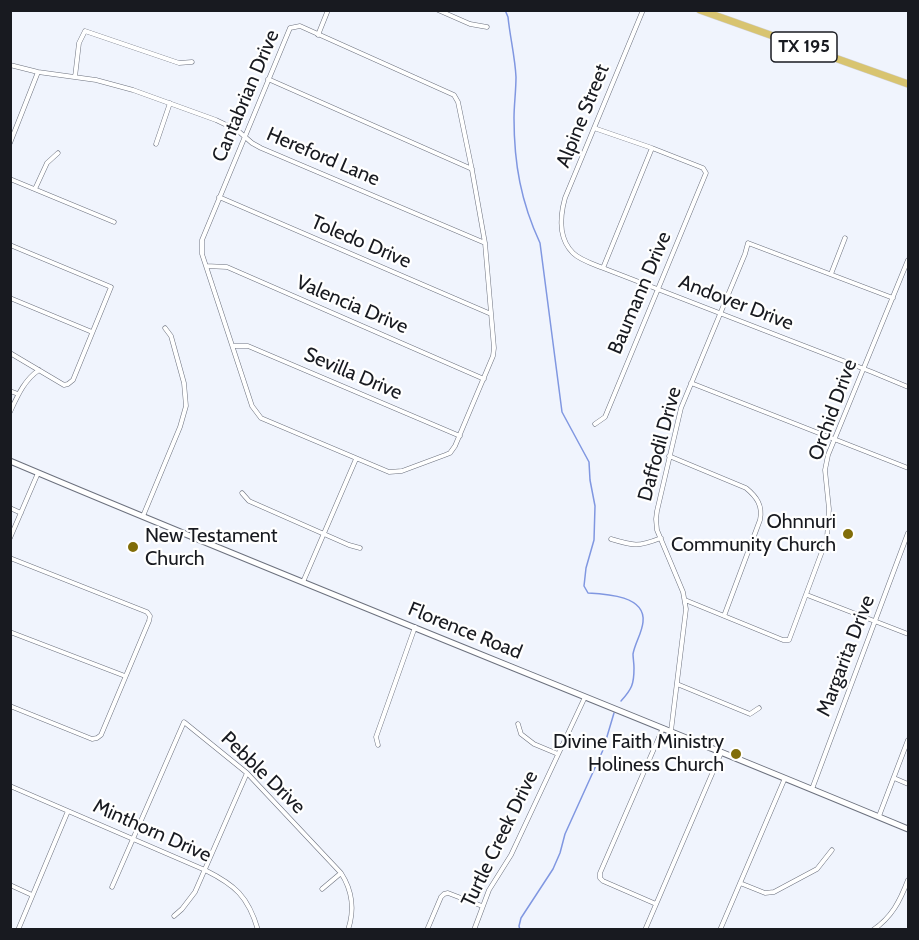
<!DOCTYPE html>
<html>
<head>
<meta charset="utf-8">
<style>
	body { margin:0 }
	#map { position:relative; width:919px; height:940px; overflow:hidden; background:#f0f4fd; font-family:Cabin,sans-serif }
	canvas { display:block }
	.frame { position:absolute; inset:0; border:12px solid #181a20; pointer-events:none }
</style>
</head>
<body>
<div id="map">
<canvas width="919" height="940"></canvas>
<div class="frame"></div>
</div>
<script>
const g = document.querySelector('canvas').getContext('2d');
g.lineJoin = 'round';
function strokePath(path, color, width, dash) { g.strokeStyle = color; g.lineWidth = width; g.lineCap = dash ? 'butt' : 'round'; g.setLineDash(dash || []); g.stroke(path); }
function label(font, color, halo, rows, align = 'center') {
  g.font = font + ' Cabin,sans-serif'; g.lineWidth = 4.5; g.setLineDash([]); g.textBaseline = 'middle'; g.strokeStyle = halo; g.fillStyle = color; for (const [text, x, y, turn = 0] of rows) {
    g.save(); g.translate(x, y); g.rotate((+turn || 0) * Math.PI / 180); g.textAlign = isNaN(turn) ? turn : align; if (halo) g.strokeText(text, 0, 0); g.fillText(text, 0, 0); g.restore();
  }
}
const stream = new Path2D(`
	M505,10L508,17C510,37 515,57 516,77C516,91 514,105 514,118C514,164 521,202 540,243L562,412L589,462L590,480L595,506L594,540L586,568L584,586L588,593C607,594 646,596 643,622C642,633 635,643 633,654C633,658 634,663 634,668C634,684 632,689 621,701
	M520,930L519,926L521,918L553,869L560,853L565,834L603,750L614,713`);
const minor = new Path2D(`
	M438,10L470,24L487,27
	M643,10L565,198C560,216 558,238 573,253C580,260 593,264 603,268L872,372L908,387
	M300,26L454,95L458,102L472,170L485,243L494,348L493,356L455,446L450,453L445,455L402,471L389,472L261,418L252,406L202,254V240L290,28Z
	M318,35L328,10
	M10,65L38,72L96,80L133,90L216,120L237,130L252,143L261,148L485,243
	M75,77L79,43L85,31L179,63L192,62
	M268,79L472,169
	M594,128L652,148L703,168L706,173L605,417L595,424
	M10,143L38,72
	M156,144L170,103
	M10,179L114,222
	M35,189L47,163L58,153
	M219,197L491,314
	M10,245L111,287L73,380L68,384L64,385L10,353
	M206,266L227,267L484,379
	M603,268L652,148
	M831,274L845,238
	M10,298L92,332
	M233,346H248L460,436
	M691,383L908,468
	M10,391L18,394
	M10,412C17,397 24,380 39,370
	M669,456L746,488C757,497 763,506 760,520L724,616
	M242,493L249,501L349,545L360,548
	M10,508L21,513
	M143,516L180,427L186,406L184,383L171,336L165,328
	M10,538L38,473
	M611,539C634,546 638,547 661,538
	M10,558L147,612L150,616L149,621L101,735L97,738L92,739L10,706
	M303,582L356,459
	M807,595L908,634
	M685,600L783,640H789L827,538L829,509L825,470L828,455L908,260
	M10,632L125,676
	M677,684L750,714L759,708
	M518,724L521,734L534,744L558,754
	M671,731L686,609L683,592L657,530L656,519L657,511L681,408L745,254L748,243L893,298
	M378,745L376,737L415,627
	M894,778L908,784
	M10,786L205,870C235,885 248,896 258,930
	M812,789L908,533
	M879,816L908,740
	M740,883L765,893L774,892L817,869L832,850
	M10,885L32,895
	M112,887L184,722L247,773L341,873C352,890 355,909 348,930
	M322,889L341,873
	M656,904L603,881L600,878V873L663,728
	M174,916L182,909L195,892L247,773
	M18,930L68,811
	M427,930L441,897L444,894L448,893L482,906
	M474,930L489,890L511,855L585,697
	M645,930L721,753
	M720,930L785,778
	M873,930C892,917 900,901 908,880`);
const tertiary = new Path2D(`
	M10,461C308,587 610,705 908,829`);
const trunk = new Path2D(`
	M700,10L908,84`);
const markers = [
	[848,534,6,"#816d08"],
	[133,547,6,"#816d08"],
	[736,754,6,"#816d08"]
];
const shields = [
	[804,47,66]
];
const shieldNames = [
	["TX 195",804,47]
];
const streetNames = [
	["Cantabrian Drive",246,96,-67],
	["Alpine Street",583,116,-68],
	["Hereford Lane",323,157,23],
	["Toledo Drive",361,242,23],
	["Baumann Drive",640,293,-67],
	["Andover Drive",736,303,21],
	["Valencia Drive",352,305,23],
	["Sevilla Drive",353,374,23],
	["Orchid Drive",833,410,-70],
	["Daffodil Drive",660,444,-75],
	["Florence Road",465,631,22],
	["Margarita Drive",846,656,-69],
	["Pebble Drive",263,773,44],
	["Minthorn Drive",152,831,24],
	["Turtle Creek Drive",500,839,-64]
];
const poiNames = [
	["Ohnnuri",836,522],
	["Community Church",836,545],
	["New Testament",145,536,"left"],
	["Church",145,559,"left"],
	["Divine Faith Ministry",724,742],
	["Holiness Church",724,765]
];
strokePath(stream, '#8097e1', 1.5);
strokePath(minor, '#6c717e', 5);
strokePath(tertiary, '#6c717e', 7);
strokePath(trunk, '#d1d1d2', 8);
strokePath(minor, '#fff', 4);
strokePath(tertiary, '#fff', 5);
strokePath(trunk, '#d8c470', 7);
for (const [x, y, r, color] of markers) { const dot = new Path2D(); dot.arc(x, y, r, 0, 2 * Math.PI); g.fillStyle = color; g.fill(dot); strokePath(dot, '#fff', 2); }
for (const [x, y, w] of shields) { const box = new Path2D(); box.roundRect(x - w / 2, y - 15, w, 30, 4.5); g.fillStyle = '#fff'; g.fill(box); strokePath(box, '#181a20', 1.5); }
label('bold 18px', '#181a20', null, shieldNames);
label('20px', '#181a20', '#fff', streetNames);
label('20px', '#181a20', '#fff', poiNames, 'right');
</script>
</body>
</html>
